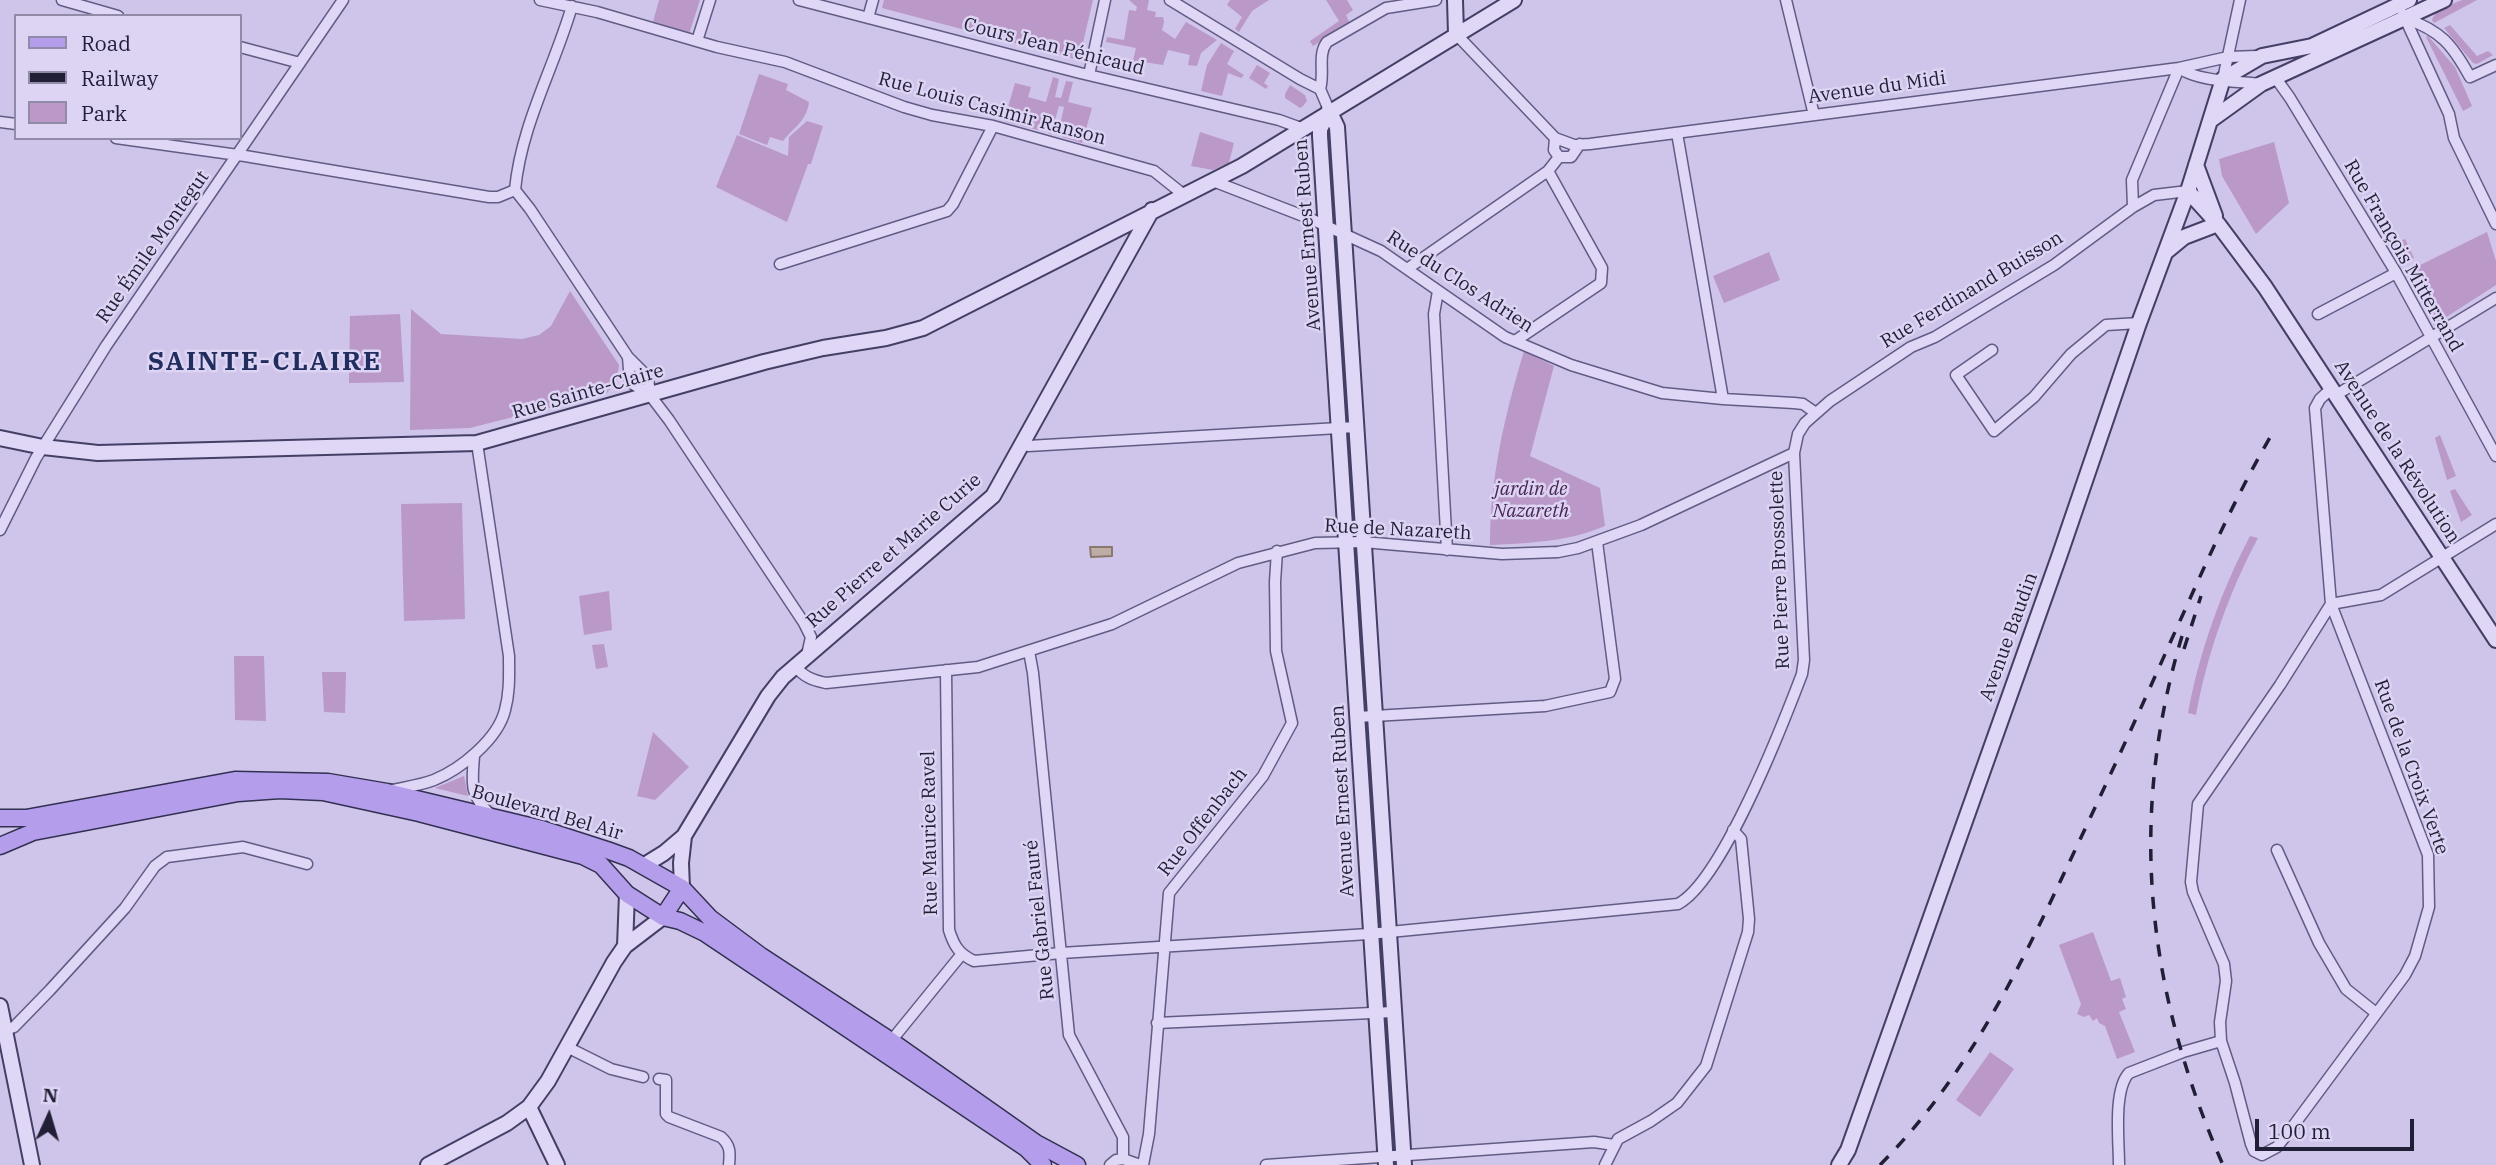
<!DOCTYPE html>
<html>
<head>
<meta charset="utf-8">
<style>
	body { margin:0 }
	#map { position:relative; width:2496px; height:1165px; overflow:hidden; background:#cfc4ea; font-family:"IBM Plex Serif",serif }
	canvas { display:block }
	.legend { position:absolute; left:14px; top:14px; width:228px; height:126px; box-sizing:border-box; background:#ddd3f3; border:2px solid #918ba7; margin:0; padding:9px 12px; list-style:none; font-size:21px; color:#201f35 }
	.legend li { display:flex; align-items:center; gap:14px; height:35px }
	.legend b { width:35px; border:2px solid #918ba7 }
	.north { position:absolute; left:14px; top:1081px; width:70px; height:70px; -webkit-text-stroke:5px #ddd3f3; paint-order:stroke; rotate:4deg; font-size:19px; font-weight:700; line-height:28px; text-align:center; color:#201f35 }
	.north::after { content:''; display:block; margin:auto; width:24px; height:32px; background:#201f35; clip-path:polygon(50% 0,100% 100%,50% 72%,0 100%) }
	.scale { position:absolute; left:2255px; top:1119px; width:159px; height:32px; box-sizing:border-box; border:4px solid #201f35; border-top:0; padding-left:9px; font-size:21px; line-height:24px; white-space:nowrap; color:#201f35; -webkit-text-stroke:5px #ddd3f3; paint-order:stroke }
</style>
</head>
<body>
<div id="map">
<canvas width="2496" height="1165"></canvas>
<ul class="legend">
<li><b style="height:9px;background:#b49eeb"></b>Road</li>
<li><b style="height:9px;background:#201f35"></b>Railway</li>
<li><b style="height:19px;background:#ba99c8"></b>Park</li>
</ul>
<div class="north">N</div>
<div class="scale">100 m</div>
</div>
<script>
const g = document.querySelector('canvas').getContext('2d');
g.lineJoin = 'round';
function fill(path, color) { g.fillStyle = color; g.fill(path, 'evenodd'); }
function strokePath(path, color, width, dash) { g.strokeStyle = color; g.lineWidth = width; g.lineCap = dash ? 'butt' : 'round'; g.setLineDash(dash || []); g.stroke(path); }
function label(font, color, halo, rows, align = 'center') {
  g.font = font + ' "IBM Plex Serif",serif'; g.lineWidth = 5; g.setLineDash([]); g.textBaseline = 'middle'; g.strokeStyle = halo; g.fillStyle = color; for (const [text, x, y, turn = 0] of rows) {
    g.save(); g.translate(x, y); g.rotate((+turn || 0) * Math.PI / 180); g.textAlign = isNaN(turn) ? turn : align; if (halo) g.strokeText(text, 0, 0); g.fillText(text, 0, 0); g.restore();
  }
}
const green = new Path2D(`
	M659,0H700L689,34L653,22Z
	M884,0H1093L1079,60L882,8Z
	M1129,0H1149L1147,10L1156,12L1155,17H1163L1164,22L1162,30L1175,39L1186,22L1217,40L1201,53L1197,66L1188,65L1190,55L1168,50L1163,65L1137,61L1134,74L1130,73L1136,48L1106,42L1107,37L1124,40L1129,10L1136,11L1137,7Z
	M1230,0H1269L1252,11L1239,32L1235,29L1242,17L1227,5Z
	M1326,0H1347L1353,10L1346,15L1350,24L1313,46L1310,41L1339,21Z
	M2462,0H2477L2434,23L2432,20C2436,8 2451,5 2462,0Z
	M2450,25L2477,56L2488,51L2493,55L2477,64L2473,63L2444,28Z
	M2428,36L2455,67L2472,106L2463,111L2426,37Z
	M1221,43L1234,51L1227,64L1244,75L1241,78L1228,73L1222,96L1201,91L1207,65Z
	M1257,65L1270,73L1264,83L1268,86L1266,89L1249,78Z
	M759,74L788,84L786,90L809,102C807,121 793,128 783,141L770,137L767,145L739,134Z
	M1053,77L1059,79L1055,97L1061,98L1066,81L1073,82L1068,102L1092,108L1082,143L1062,137L1066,123L1061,121L1064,107L1059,106L1051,134L1048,133L1051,123L1041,120L1038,130L1004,121L1015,83L1031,87L1028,97L1046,102Z
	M1290,85L1305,95L1307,101L1303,106L1300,108L1285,98V94Z
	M807,121L823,126L811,164H808L787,222L716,187L737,135L788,156L789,137Z
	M1200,132L1234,143L1229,163L1213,170L1191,166Z
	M2274,142L2289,203L2256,234L2222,176L2219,159Z
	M2487,232L2496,261V285L2434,325L2406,272Z
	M2405,239L2414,258L2401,264L2390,245Z
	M1769,252L1780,280L1724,303L1713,276Z
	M570,291L619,365L617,380L607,393L470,428L410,430L411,309L441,334L522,339L539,335L551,326Z
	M400,314L404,382L349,383L350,316Z
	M1524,351L1554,366L1530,456L1600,488L1605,526C1568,542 1529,543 1490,545C1490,477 1505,414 1524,351Z
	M2440,435L2456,476L2447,480L2435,438Z
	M2455,489L2472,515L2461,522L2450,491Z
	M462,503L465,619L404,621L401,504Z
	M2250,536L2258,538C2229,592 2207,654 2196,715L2188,713C2199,653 2221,591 2250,536Z
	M609,591L612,630L584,635L579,596Z
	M604,644L608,667L596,669L592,645Z
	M234,656H264L266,721L235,720Z
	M322,672H346L345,713L324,712Z
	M653,732L689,767L655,800L637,796Z
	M464,776L468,796L435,788Z
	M2093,932L2111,981L2120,978L2126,997L2122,999L2126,1009L2119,1012L2135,1052L2117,1059L2105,1026L2099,1023L2097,1018L2093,1021L2089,1015L2084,1017L2077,1014L2081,1004L2059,945Z
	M1990,1052L2014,1069L1980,1117L1956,1100Z`);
const water = new Path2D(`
	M1090,547H1112V556L1091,557Z`);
const street = new Path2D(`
	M62,0L118,16
	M540,0L597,12L717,47L785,62L904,107L932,115L993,126L1154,171L1184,195
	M799,0L1080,73L1279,120L1301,128
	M1170,0L1300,79L1320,89L1329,110
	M1786,0L1814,115
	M2403,14L2449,114L2454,138L2496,224
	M868,18L873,0
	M2405,18C2441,31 2452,44 2470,77L2496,65
	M1456,34L1555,138L1574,145L1590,144L2179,68L2228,57L2257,56
	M697,41L710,0
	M240,47L300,63
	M2179,68C2199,82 2237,81 2261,84
	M1089,75L1105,0
	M2275,77L2290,98L2395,271L2496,456
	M2223,79L2240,0
	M1320,89C1325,73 1317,55 1327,42L1386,8L1436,0
	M0,122L16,124
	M1677,133L1723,399
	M116,138L245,156L489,197H498L515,190
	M1555,138L1554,150L1559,157H1571L1580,144
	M1213,181L1311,219L1381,251L1505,337L1571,365L1662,393L1723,399L1794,403L1803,404L1816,413
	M515,190L530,209L628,357L648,377L650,395
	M515,190C521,125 554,68 572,6
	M2133,207L2132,180L2179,68
	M780,264L947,211L953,204L993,126
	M1407,269L1548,171L1559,157
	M1438,291L1434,314L1447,550
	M2318,314L2396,273
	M1515,341L1601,283L1602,268L1548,171
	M1992,350L1956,375L1994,431L2034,397L2071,354L2106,325L2139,323
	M628,357L630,382L650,395L669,420L804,623L811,637L807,655
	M2336,395L2496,298
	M1023,443L1028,446L1356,427
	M0,530L36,458L106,346L343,0
	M2331,604L2280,685L2198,804L2191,882L2193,892L2224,964L2226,981L2220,1022L2221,1041L2235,1083L2251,1144L2254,1151L2262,1155L2277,1147L2288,1133L2405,975L2415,956L2429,907L2428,855L2331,604L2315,408L2320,399L2332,388
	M2331,604L2381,595L2496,524
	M1029,651L1033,673L1069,1035L1123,1137V1159
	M795,666C804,677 812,680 826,683L978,667L1112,624L1238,563L1315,543L1363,542L1502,554L1558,552L1578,548L1641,525L1794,453
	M946,670L949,930C954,946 959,954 974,961L1061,953L1369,934L1678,904C1722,881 1783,724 1802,674L1804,660L1794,453L1798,434L1805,423L1830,401L1911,347L1935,337L2054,265L2133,207L2154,195L2188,191
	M1357,717L1545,706L1610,692L1615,679L1597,542
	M474,756C472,783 469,795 491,815
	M392,790C406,787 421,785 434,780C461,769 498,739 505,710C510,692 509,674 509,656L477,443
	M2277,850L2319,943L2346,989L2376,1013
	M1157,1023L1393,1012
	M5,1030L14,1027L50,990L125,908L155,866L167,857L243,847L307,864
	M891,1041L961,955
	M567,1047L611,1069L643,1077
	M659,1079L666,1080V1114L669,1117L721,1137C731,1146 730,1153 729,1165
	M1123,1159L1140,1165
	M1110,1165L1116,1160L1123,1159
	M1143,1165L1149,1134L1169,893L1263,776L1292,723L1276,651L1275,582L1277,551
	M1266,1165L1594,1142L1614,1145
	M1605,1165L1618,1139L1651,1121L1677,1103L1706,1066L1748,932L1749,919L1741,839L1733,830
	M2119,1165C2119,1141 2113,1090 2129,1073L2183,1052L2221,1041`);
const secondary = new Path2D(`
	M1455,0L1456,34
	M1329,110L1337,127L1404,1165
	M1329,112L1320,129V136L1386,1165
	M2211,120L2261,84L2444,0
	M2196,165L2215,216
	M2188,191L2218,224L2265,287L2496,640
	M2167,251L2184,237L2218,224
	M0,438L43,447L98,453L477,443L764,362L823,348L886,338L923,328L1242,166L1514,0
	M643,866L664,853L684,836L768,696L783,677L993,496L1152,210
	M682,888L681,863L684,836
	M625,946L627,894
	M0,1006L32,1165
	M529,1107L557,1165
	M428,1165L507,1123L529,1107L548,1081L614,962L625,946L663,917
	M1839,1165L1848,1150L2060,554L2139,323L2188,191L2223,79L2262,56L2312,46L2409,0`);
const primary = new Path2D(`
	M0,818H26L235,780L328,782L387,792L542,829L607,850L629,858L682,888L710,918L761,956L891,1041L1036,1143L1077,1165
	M0,846L33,832L238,793L280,790L323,792L419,813L583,856L601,865L627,894L663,917L680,921L705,933L1026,1148L1043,1165
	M663,917L682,888`);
const rail = new Path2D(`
	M2182,636C2127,819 2147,992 2223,1165
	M2184,649L2201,596
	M1880,1165C1960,1084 2011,986 2059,884C2097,804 2134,724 2170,643C2203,570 2234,498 2275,429`);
const streetNames = [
	["Cours Jean Pénicaud",1054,47,14],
	["Avenue du Midi",1877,88,-8],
	["Rue Louis Casimir Ranson",992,109,15],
	["Avenue Ernest Ruben",1308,235,-94],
	["Rue Émile Montegut",153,247,-55],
	["Rue François Mitterrand",2403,256,60],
	["Rue du Clos Adrien",1460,282,33],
	["Rue Ferdinand Buisson",1972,290,-31],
	["Rue Sainte-Claire",588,392,-16],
	["Avenue de la Révolution",2397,452,57],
	["Rue de Nazareth",1398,530,3],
	["Rue Pierre et Marie Curie",894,551,-41],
	["Rue Pierre Brossolette",1780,570,-92],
	["Avenue Baudin",2009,637,-70],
	["Rue de la Croix Verte",2411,767,70],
	["Avenue Ernest Ruben",1343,801,-93],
	["Boulevard Bel Air",547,813,16],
	["Rue Offenbach",1203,822,-52],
	["Rue Maurice Ravel",930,833,-91],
	["Rue Gabriel Fauré",1040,920,-96]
];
const parkNames = [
	["jardin de",1531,490],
	["Nazareth",1531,512]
];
const districtNames = [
	["SAINTE-CLAIRE",265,362]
];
fill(green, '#ba99c8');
fill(water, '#beada6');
strokePath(water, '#8b786d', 2);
strokePath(street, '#615c84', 13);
strokePath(secondary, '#433f65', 18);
strokePath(primary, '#323052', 19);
strokePath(street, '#e0d6f6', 10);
strokePath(secondary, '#e0d6f6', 14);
strokePath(primary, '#b49eeb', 16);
strokePath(rail, '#201f35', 3.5, [12, 12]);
label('19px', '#201f35', '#ddd3f3', streetNames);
label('italic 19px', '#492750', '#ddd3f3', parkNames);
g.letterSpacing = '2px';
label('bold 26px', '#212d5e', '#ddd3f3', districtNames);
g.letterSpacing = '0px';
</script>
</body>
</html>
